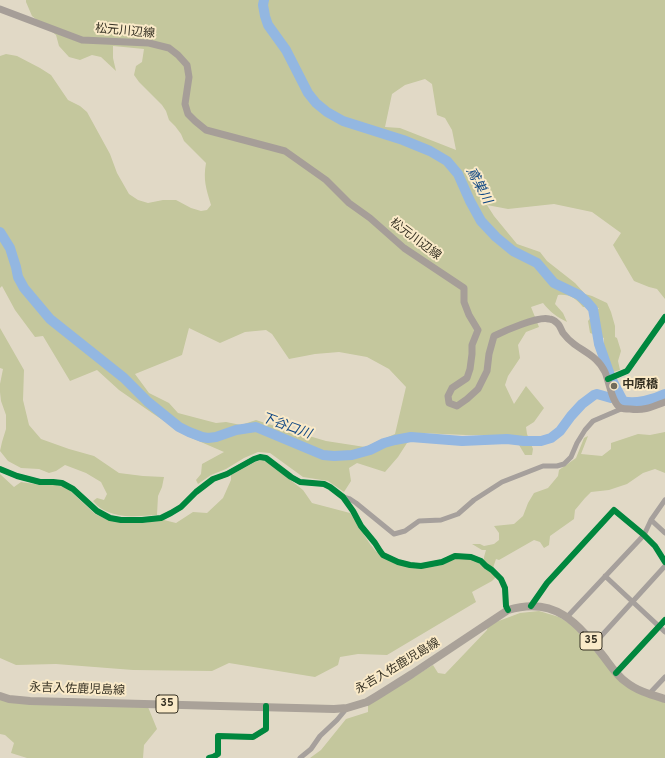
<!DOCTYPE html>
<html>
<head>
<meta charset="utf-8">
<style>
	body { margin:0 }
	canvas { display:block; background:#e1d9c6 }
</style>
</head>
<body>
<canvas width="665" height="758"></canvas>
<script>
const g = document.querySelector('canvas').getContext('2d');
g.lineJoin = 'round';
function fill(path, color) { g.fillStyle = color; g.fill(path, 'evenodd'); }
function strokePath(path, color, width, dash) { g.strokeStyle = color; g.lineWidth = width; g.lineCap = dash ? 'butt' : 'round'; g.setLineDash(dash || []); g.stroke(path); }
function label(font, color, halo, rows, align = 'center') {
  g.font = font + ' Overpass,"Noto Sans JP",sans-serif'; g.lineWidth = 4; g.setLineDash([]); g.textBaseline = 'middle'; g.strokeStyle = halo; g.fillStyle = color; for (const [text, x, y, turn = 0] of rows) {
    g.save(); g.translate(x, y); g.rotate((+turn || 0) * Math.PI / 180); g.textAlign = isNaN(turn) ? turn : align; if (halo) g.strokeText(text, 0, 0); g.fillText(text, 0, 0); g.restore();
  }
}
const green = new Path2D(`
	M26,0H665V299L657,289L649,287L634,281L613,245L621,233L592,212L554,204L508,209L487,205L494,216L517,244L540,252L547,261L575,283L585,294L592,296L607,303L611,312L615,326V337L617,338L621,351L618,361L620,370L613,372L604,346V338L590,333L588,321L599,308L583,307C575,298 570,294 558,295L555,304L563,313L567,322C557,317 550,312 543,303L531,307L539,327L526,332L518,345L520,358L508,376L505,385L514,404L526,386L544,408L534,422L526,427L527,434L533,449L532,455H525L519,445L488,435H466L420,433L407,443L398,457L385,472L357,463L349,468L351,481L344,492L328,481L303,477L270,453L258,452L244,458L226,469L211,475L198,484L196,480L201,474L202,464L224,452L187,436L152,413L119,390L97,370L70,381L43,336L35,337L15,310L2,286L0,288V56L6,54L17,56L40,68L51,75L68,100L80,106L87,112L110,154L117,173L129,194L138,200L148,203L163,200H176L191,208L201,211L207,210L211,205C206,188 203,180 206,163L184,141L181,134L175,126L169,120L166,111L162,105L139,82L134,75L136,66L142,62L144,49L113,46V58L116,71L101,57L92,55L80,60L69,57L59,46L56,35L32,16L26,2ZM425,79L432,84L437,115L445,118L452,130L456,150L400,128L385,127L392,94L405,85ZM189,328L220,343L245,332L266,330L272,334L289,359L315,354L339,352L367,357L389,369L406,387L395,434L365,447L326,441L265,423L256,420L241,425L226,422L216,423L178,413L169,403L149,393L135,374L182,355Z
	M0,328L24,370L23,400L29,425L41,439L69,449L94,456L119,473L143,476L164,477L162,487L158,496L157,515C139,516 119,519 102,509C98,507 96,504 93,501L97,498L104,500L107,494L101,482L86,473L65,465L56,471L49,473L39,469L21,468L8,461L0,451L2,442L6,429V415L1,401L0,392V384L3,369L0,368Z
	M665,432V473L655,469L643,473L627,484L609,490L591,492L585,498L575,510L574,519L550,536L549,545L544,548L540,542L534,540L499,560L496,559L493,568L484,562V557L486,550H482L472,544H480L484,546L494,544L499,540V533L494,526L514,524L523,516L528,503L534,493L548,488L558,476L559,470L576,458L584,438L588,436L581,454L602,456L611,449V443L638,434L650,435Z
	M262,460L269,463L303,490L312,503L350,513C357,523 363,534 370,544C373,547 375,551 378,553C394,569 421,570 442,565C446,563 451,560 456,559C460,558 467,558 471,559C478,561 490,572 496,577L492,581L472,592L476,602L387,655L358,654L340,657L338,665L315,677L229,663L212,671L133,670L56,664L16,665L0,658V474L14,487L21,482L41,485L53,484L67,488L95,514L111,521L143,523L164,520L176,523L193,512L207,513L223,498L231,480V475L255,462Z
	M539,611L559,617L573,626L622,683L665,701V758H310L321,750L346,719L368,712V705L433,665L438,673L445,674L487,630L488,625L520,613Z
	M0,698L148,707L157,729L144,745L143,758H27L11,753L14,743L5,735L0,734Z`);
const river = new Path2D(`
	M264,0L263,5L265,16L268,25L286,50L308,93L316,103L327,112L343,121L403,140L430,151L447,161L458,174L470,201L481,221L496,237L513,251L537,263L554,283L579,295L587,302L593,309L599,344L611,378L623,401C634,405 655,399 665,394
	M0,232L10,248L16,267L18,277L24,288L50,319L124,378L148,402L179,427L189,432L202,437L208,438L216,437L236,430L256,427L323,455L334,456L352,455L370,450L384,443L395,440L411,437L462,441L507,439L524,441H541L551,438L560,431L571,416L582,404L594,395L597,394L611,398`);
const minor = new Path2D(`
	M608,379L627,371L665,317
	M0,469L17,476L40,482H53L62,483L73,489L97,511L110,518L121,520H142L161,518L171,513L181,507L196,492L213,479L227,474L254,459L260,457L266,458L291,477L300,482L324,484L330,487L343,497L353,511L361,526L375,543L380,551L383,555L398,562L410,565L421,566L442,562L455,556L471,557L481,561L486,566L492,570L501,579L505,588L506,606L508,610
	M343,497L350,499L356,503L394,534L405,531L419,521L441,520L458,514L474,500L502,482L543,466H557L564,464L571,457L577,443L585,430L593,421L621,409
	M665,500L651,520L665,533
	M605,576L665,632
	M531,606L547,583L614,510L644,535L655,546L665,562
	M567,617L644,535L651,520
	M594,644L665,566
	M616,673L665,620
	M649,694L665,677
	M209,758L213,757L218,754V736L253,737L266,729V706
	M300,758L311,749L320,736L337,720L347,708`);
const secondary = new Path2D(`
	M0,9L82,40L149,43L169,48L178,55L187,65L189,77L185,104L188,114L195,121L206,130L285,151L326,180L349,203L370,218L404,248L464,288V302L469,315L478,330L472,345V354L470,369L467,378L452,388L448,396L449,403L457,406L467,399L478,389L487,371L489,354L494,336C504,331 538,316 549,319C551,319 555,321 557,323C560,325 561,330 563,333C566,337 570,341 574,344C586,353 598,357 605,372C609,381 612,404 621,408C623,409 627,409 630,409C644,411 652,407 665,402`);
const primary = new Path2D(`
	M0,696L9,699L30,701L334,709L347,708L367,702L377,696L412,674L508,610C555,596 577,622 604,657C610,665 617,676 626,682C637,691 652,695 665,699`);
const cycleway = new Path2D(`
	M608,379L627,371L665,317
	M0,469L17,476L40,482H53L62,483L73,489L97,511L110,518L121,520H142L161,518L171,513L181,507L196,492L213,479L227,474L254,459L260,457L266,458L291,477L300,482L324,484L330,487L343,497L353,511L361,526L375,543L380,551L383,555L398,562L410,565L421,566L442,562L455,556L471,557L481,561L486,566L492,570L501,579L505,588L506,606L508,610
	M531,606L547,583L614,510L644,535L655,546L665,562
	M616,673L665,620
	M209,758L213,757L218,754V736L253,737L266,729V706`);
const markers = [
	[614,386,4,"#716b5b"]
];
const shields = [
	[591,641,22],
	[167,704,22]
];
const shieldNames = [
	["35",591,641],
	["35",167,704]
];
const streetNames = [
	["松元川辺線",125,32,5],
	["松元川辺線",415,240,37],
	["永吉入佐鹿児島線",398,667,-31],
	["永吉入佐鹿児島線",77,690,2]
];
const poiNames = [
	["中原橋",622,386]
];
const waterNames = [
	["鳶巣川",478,186,62],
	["下谷口川",286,427,20]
];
fill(green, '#c4c79d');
strokePath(river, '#93b7e1', 10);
strokePath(minor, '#a6a09c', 5);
strokePath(secondary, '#a69e98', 7);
strokePath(primary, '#aaa299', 8);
strokePath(cycleway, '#00873e', 6);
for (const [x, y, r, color] of markers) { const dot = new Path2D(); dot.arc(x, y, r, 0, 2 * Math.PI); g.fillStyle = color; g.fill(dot); strokePath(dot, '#faeac8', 1.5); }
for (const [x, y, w] of shields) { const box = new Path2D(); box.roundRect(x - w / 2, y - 9, w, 18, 3); g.fillStyle = '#faeac8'; g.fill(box); strokePath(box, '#353022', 1); }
label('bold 11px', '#353022', null, shieldNames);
label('12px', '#353022', '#faeac8', streetNames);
label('bold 12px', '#353022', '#faeac8', poiNames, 'left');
label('italic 13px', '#0f4784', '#faeac8', waterNames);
</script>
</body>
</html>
